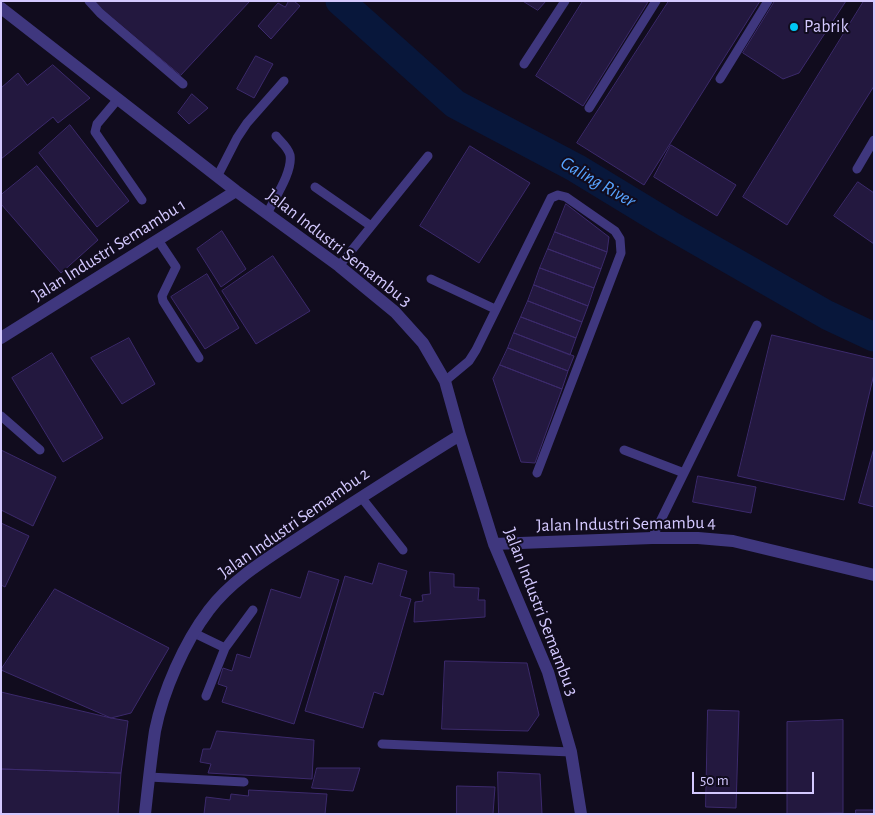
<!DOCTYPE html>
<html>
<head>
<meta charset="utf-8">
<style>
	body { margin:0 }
	#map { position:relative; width:875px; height:815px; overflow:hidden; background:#110c1e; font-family:"Alegreya Sans",sans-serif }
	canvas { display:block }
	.frame { position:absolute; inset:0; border:2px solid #d4c9ff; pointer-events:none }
	.scale { position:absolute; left:692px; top:772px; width:122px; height:22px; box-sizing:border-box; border:2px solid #d4c9ff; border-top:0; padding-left:6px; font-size:15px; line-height:18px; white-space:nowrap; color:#d4c9ff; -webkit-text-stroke:4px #110c1e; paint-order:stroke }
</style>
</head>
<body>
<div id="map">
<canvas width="875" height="815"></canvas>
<div class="frame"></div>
<div class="scale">50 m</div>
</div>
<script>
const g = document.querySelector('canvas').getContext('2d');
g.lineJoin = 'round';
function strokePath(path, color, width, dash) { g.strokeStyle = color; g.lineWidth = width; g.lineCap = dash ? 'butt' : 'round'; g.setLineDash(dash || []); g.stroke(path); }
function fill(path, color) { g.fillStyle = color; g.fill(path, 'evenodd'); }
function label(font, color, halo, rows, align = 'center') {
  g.font = font + ' "Alegreya Sans",sans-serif'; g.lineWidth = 4; g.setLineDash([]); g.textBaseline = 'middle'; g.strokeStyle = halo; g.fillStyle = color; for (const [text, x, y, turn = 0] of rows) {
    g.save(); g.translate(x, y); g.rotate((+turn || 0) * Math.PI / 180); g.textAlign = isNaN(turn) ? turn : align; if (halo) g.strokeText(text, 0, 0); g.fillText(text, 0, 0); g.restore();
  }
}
const river = new Path2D(`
	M340,1L455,104L576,168L668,224L827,315L874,337`);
const building = new Path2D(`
	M92,1H250L181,75Z
	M289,1H294L300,6L271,39L258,26L278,3L285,7Z
	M523,1H546L538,10Z
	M583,1L648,2L583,106L536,76Z
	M669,1H760L644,185L577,143Z
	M775,1H846L799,73L783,79L743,53Z
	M864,1H874V86L787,225L743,197Z
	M256,56L273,64L254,98L237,89Z
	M53,65L90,98L58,123L53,117L1,159V88L18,73L27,85Z
	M192,94L208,108L189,124L178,113Z
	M70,125L129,201L97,227L39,153Z
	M671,145L736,185L717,216L654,177Z
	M470,146L530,183L479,263L420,226Z
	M37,166L98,240L61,273L1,204V195Z
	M858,182L874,193V244L834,216Z
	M566,204L609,237L607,252L555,232Z
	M222,231L246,269L221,287L197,249Z
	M555,232L607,252L601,269L548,249Z
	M548,249L601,269L594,288L540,268Z
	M273,256L310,311L256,344L222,291Z
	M540,268L594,288L588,306L534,285Z
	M207,274L239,328L205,349L171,297Z
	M534,285L588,306L582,322L528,301Z
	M528,301L582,322L576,338L521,317Z
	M521,317L576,338L570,355L514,333Z
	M514,333L574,356L568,371L508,348Z
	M772,335L874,359V374L844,500L738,476Z
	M129,338L155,384L122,404L91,358Z
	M508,348L568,371L562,389L500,365Z
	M52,353L103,438L63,462L12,378Z
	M500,365L562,389L535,463L521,462L493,379Z
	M874,448V507L859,503Z
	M1,450L56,477L33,526L1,510Z
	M698,476L756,487L751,513L693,502Z
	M1,523L29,536L5,587L1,585Z
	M379,563L407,571L400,596L411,599L383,695L374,692L363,728L305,711L345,576L372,584Z
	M309,571L339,580L294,724L222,702L227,687L218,684L223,668L232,671L237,654L250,658L271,589L300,598Z
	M430,572L454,574V587L479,588L478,600H485V617L414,622L415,602L423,601L422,595L430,594Z
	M55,589L169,648L131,713L111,718L1,670Z
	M445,661L527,663L539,715L528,731L442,729Z
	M1,692L111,718L128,721L121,773L1,769Z
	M708,710L739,711L736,808L706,807Z
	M843,720V813L787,814V722Z
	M217,731L314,740L312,779L208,773L211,764L200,762L203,749H210Z
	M317,768H360L353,791L312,788Z
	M1,769L121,773L118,814H1Z
	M498,772L540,774L542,814H499Z
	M457,786L495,787L493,814H457Z
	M249,790L327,794L325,814H204L206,797L230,800L231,794L248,796Z
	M856,810H874V814H856Z`);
const lane = new Path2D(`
	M89,1L100,13L183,84
	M524,64L565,1
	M720,79L768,1
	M118,99L97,124L95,132L142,200
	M589,108L656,1
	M857,169L874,140
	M217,177L237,138L247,123L284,81
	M315,187L371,226
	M267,214C274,199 293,172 290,155C288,147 281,142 276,136
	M158,240L176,267L162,296L163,301L199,358
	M339,266L428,156
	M431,279L495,309
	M445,381L469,361L476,350L551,198L558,195L566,197L615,231L620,239L621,253L537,473
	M1,416L40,450
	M624,450L684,473
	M361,497L403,550
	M652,538L757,325
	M194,633L225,648L253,610
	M206,696L225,648
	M382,744L571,752
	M149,777L244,782`);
const street = new Path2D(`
	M1,8L236,191L339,266L395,312L423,343L445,381L460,435L494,544L548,672L571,752L581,814
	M1,338L236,191
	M494,544L652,538H698L733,541L874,575
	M145,814C148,786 151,758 155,731C163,691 184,643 209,610C234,577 272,556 306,533C357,500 408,467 460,435`);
const markers = [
	[794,27,5,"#00c7f4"]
];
const poiNames = [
	["Pabrik",804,27]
];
const streetNames = [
	["Jalan Industri Semambu 3",339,248,38],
	["Jalan Industri Semambu 1",109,250,-32],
	["Jalan Industri Semambu 2",294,523,-35],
	["Jalan Industri Semambu 4",626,524,-1],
	["Jalan Industri Semambu 3",541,612,69]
];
const waterNames = [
	["Galing River",598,182,30]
];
strokePath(river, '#08173b', 29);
fill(building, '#23183f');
strokePath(building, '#3c2a6c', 1);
strokePath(lane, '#3f377e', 9);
strokePath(street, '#3f377e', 12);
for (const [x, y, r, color] of markers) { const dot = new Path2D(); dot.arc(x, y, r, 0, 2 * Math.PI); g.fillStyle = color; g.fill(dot); strokePath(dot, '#110c1e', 2); }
label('18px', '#d4c9ff', '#110c1e', poiNames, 'left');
label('18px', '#d4c9ff', '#110c1e', streetNames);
label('italic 19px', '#57a3ff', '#110c1e', waterNames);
</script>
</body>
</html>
